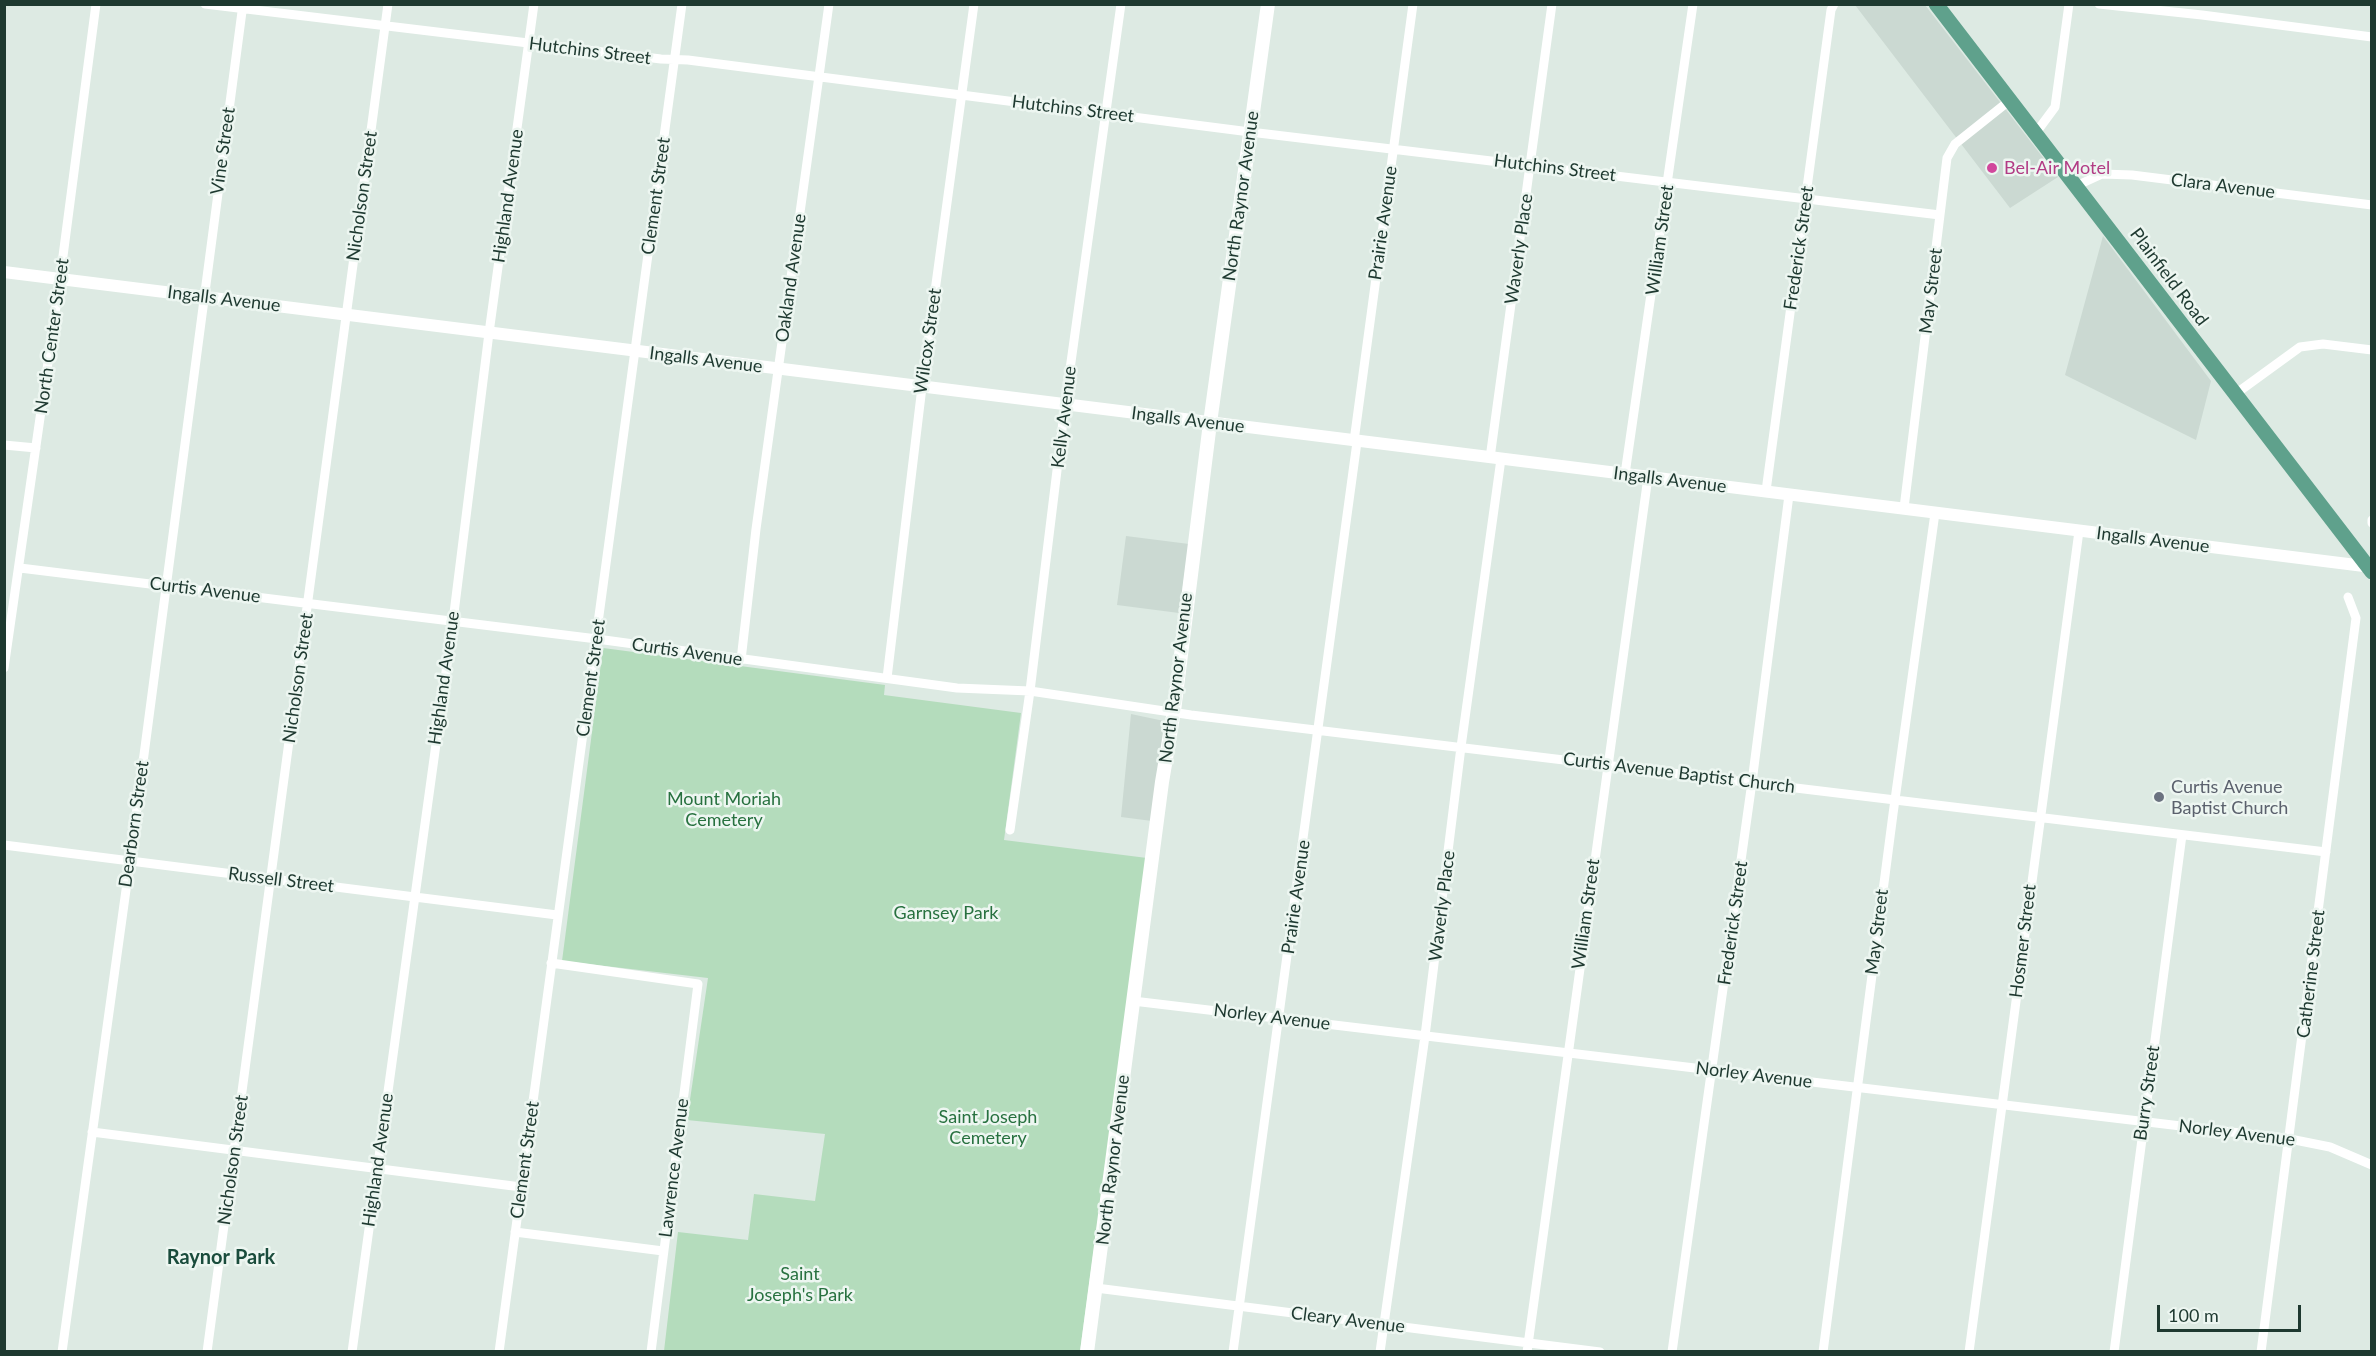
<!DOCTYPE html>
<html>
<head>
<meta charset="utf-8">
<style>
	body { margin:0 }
	#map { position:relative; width:2376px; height:1356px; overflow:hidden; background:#ddeae3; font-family:Lato,sans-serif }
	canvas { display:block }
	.frame { position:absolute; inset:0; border:6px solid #1e3930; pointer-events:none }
	.scale { position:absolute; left:2157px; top:1305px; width:144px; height:27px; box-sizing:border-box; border:3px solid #1e3930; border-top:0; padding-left:8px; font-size:18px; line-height:21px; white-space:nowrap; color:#1e3930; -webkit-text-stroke:4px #edf6f1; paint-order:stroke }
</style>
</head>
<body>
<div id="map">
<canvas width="2376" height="1356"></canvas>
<div class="frame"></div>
<div class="scale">100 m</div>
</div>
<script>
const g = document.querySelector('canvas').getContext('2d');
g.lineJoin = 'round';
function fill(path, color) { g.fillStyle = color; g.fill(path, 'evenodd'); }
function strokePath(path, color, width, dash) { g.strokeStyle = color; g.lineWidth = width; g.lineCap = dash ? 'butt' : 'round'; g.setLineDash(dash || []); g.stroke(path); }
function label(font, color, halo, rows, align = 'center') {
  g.font = font + ' Lato,sans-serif'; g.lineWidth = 5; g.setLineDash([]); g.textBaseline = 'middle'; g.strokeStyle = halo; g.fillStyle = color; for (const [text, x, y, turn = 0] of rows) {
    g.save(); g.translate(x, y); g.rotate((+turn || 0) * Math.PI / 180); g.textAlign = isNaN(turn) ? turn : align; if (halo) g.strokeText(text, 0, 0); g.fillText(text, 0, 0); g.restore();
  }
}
const built = new Path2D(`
	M1855,5H1925L2058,177L2010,208Z
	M2103,236L2211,381L2196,440L2065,375Z
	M1126,536L1189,544L1179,613L1117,605Z
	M1131,714L1164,721L1152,821L1121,817Z`);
const green = new Path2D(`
	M603,648L885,685L884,695L1021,713L1004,840L1147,858L1080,1351H664L678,1232L748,1240L754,1194L815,1201L825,1134L687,1120L708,978L562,961Z`);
const minor = new Path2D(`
	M205,4L661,59L688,60L1250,132L1940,215
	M2099,4L2202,15L2372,37
	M2035,134L2055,107L2069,4
	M2076,186L2102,174L2132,175L2372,205
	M2234,395L2300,347L2323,344L2372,350
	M1354,441L1413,4
	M4,445L36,448
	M1490,458L1552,4
	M1625,474L1693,4
	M1766,491L1831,10L1834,4
	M1904,508L1947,158L1955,144L2009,101
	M2372,520V523
	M20,568L597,639L957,688L1030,691L1191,715L2326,852
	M741,660L756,529L829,4
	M4,668L60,279L96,4
	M887,678L922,387L974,4
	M1010,830L1030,691L1065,405L1121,4
	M4,845L557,915
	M551,963L698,984L651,1352
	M1133,1001L2290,1139L2330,1147L2372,1165
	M92,1132L521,1187
	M515,1232L663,1251
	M1096,1288L1600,1352
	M62,1352L130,861L243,4
	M207,1352L388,4
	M352,1352L453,621L489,333L534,4
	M499,1352L682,4
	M1233,1352L1357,442
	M1380,1352L1425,1036L1461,747L1501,459
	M1527,1352L1648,477
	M1672,1352L1752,782L1789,495
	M1823,1352L1893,814L1935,513
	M1969,1352L2079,531
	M2114,1352L2182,835
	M2261,1352L2356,618L2348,597`);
const tertiary = new Path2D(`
	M4,272L2372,567`);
const secondary = new Path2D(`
	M1087,1352L1162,782L1174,711L1210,423L1268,4`);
const primary = new Path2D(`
	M1936,4L2372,572`);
const markers = [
	[1992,168,6,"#d1479c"],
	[2159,797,6,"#6b7280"]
];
const streetNames = [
	["Hutchins Street",590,51,7],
	["Hutchins Street",1073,109,7],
	["Vine Street",223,151,-82],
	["Hutchins Street",1555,168,7],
	["Clara Avenue",2223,186,7],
	["Nicholson Street",362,196,-82],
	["Highland Avenue",508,196,-82],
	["Clement Street",656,196,-82],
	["North Raynor Avenue",1241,196,-82],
	["Prairie Avenue",1383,223,-82],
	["William Street",1660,240,-82],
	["Frederick Street",1799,248,-82],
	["Waverly Place",1519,249,-82],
	["Plainfield Road",2169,277,53],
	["Oakland Avenue",791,278,-82],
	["May Street",1931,291,-83],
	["Ingalls Avenue",224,299,7],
	["North Center Street",52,336,-82],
	["Wilcox Street",928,341,-82],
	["Ingalls Avenue",706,360,7],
	["Kelly Avenue",1064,417,-83],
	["Ingalls Avenue",1188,420,7],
	["Ingalls Avenue",1670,480,7],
	["Ingalls Avenue",2153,540,7],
	["Curtis Avenue",205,590,7],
	["Curtis Avenue",687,652,8],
	["Nicholson Street",298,678,-82],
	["Highland Avenue",444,678,-82],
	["Clement Street",591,678,-82],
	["North Raynor Avenue",1176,678,-83],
	["Curtis Avenue Baptist Church",1679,773,7],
	["Dearborn Street",134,824,-82],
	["Russell Street",281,880,7],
	["Prairie Avenue",1296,897,-82],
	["Waverly Place",1442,906,-83],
	["William Street",1586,914,-82],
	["Frederick Street",1733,923,-82],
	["May Street",1877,932,-83],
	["Hosmer Street",2023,941,-83],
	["Catherine Street",2311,974,-83],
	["Norley Avenue",1272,1017,7],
	["Norley Avenue",1754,1075,7],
	["Burry Street",2147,1093,-82],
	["Norley Avenue",2237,1133,7],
	["Nicholson Street",233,1160,-82],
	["Highland Avenue",378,1160,-82],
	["Clement Street",525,1160,-82],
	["North Raynor Avenue",1113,1160,-83],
	["Lawrence Avenue",674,1168,-83],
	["Cleary Avenue",1348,1320,7]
];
const hotelNames = [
	["Bel-Air Motel",2004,168]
];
const worshipNames = [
	["Curtis Avenue",2171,787],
	["Baptist Church",2171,808]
];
const parkNames = [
	["Mount Moriah",724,799],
	["Cemetery",724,820],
	["Garnsey Park",946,913],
	["Saint Joseph",988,1117],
	["Cemetery",988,1138],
	["Saint",800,1274],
	["Joseph's Park",800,1295]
];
const neighbourhoodNames = [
	["Raynor Park",221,1258]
];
fill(built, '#cbd9d2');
fill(green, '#b4dcbc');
strokePath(minor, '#fff', 9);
strokePath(tertiary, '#fff', 12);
strokePath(secondary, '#fff', 14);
strokePath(primary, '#5fa18c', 15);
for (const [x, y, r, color] of markers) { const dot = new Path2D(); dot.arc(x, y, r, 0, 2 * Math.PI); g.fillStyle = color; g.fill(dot); strokePath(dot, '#edf6f1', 2); }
label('18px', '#1e3930', '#edf6f1', streetNames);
label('18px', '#b23c85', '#edf6f1', hotelNames, 'left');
label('18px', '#5b616d', '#edf6f1', worshipNames, 'left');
label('18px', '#27713f', '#edf6f1', parkNames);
label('bold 20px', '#1a4c3c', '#edf6f1', neighbourhoodNames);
</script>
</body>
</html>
